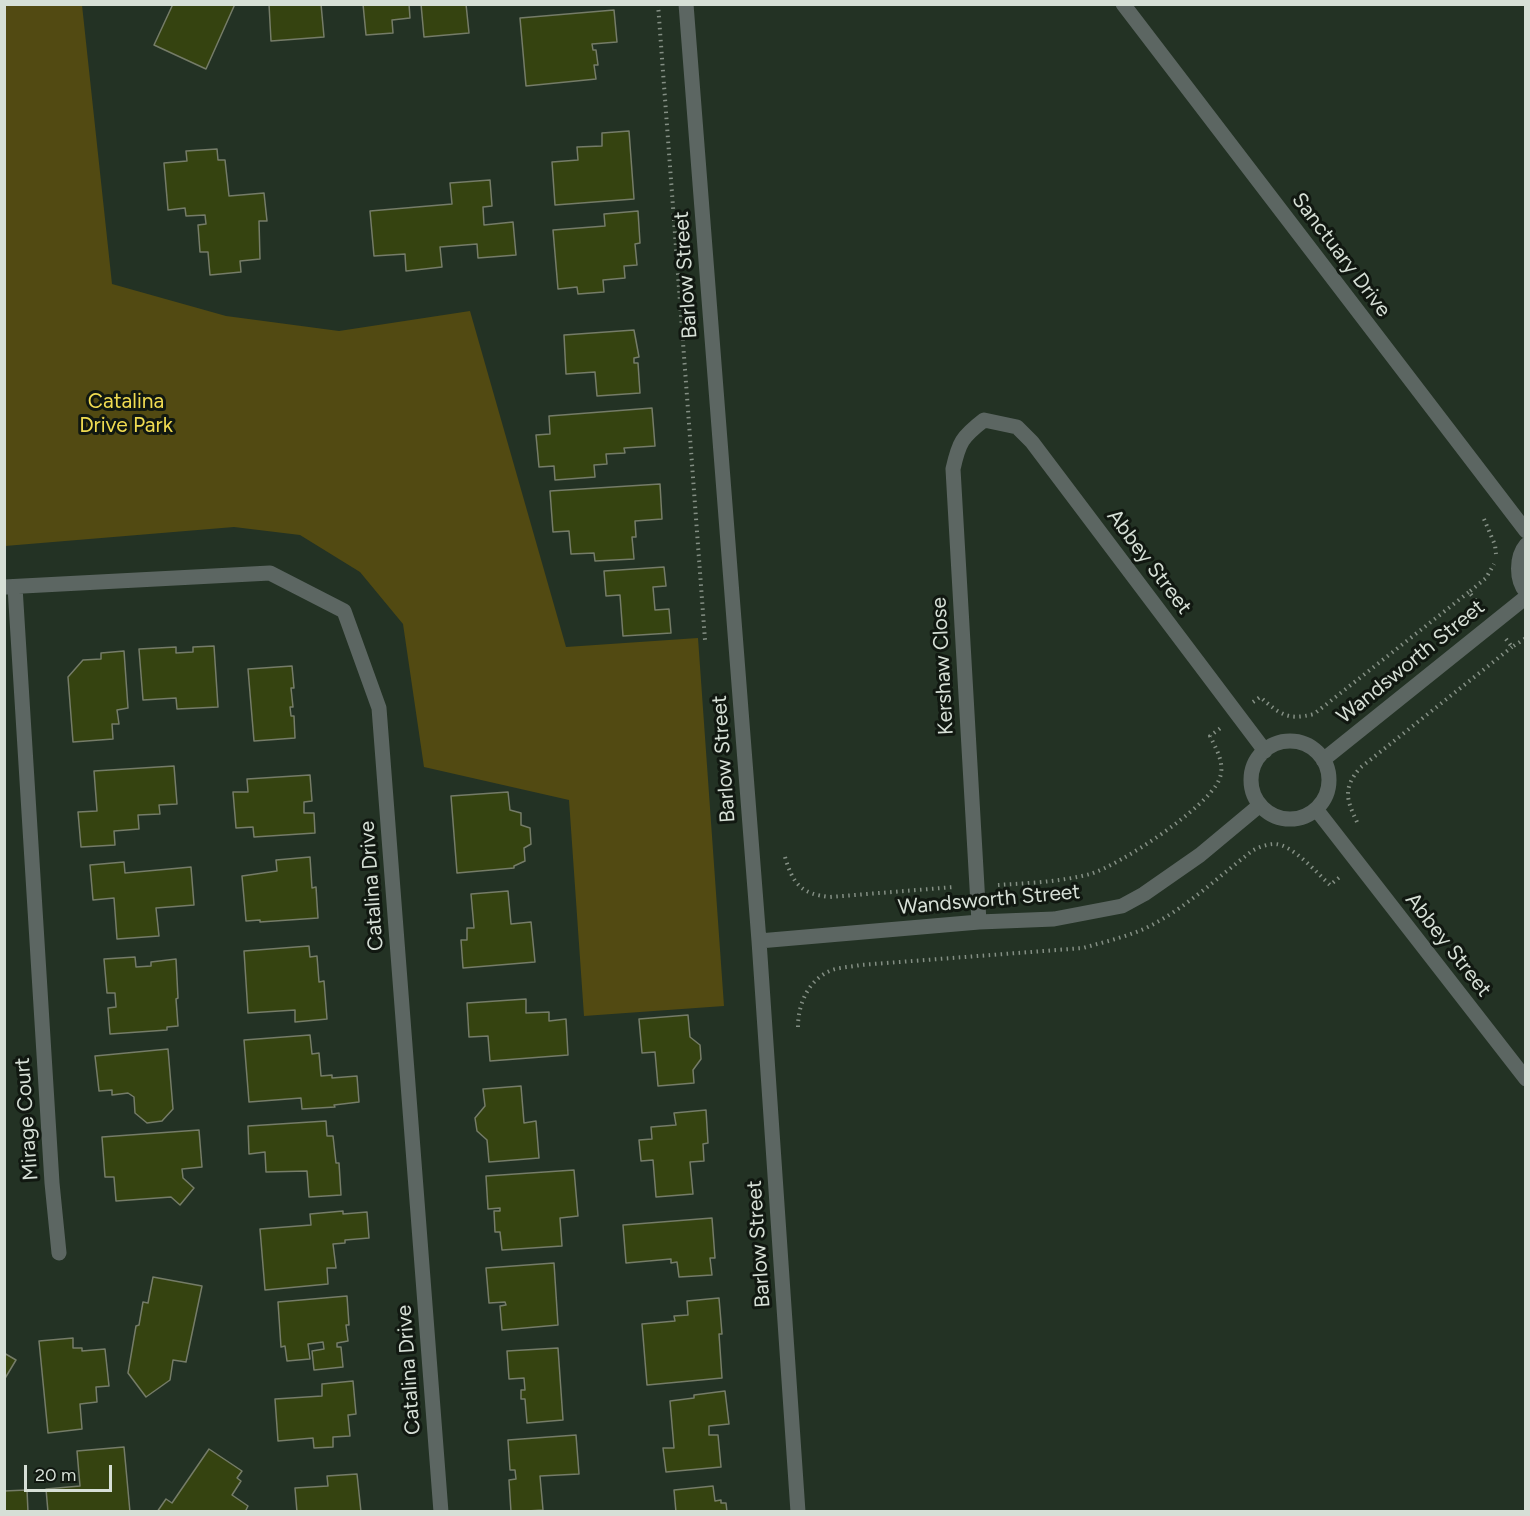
<!DOCTYPE html>
<html>
<head>
<meta charset="utf-8">
<style>
	body { margin:0 }
	#map { position:relative; width:1530px; height:1516px; overflow:hidden; background:#233224; font-family:Figtree,sans-serif }
	canvas { display:block }
	.frame { position:absolute; inset:0; border:6px solid #d6dfd6; pointer-events:none }
	.scale { position:absolute; left:24px; top:1465px; width:88px; height:27px; box-sizing:border-box; border:3px solid #d6dfd6; border-top:0; padding-left:8px; font-size:18px; line-height:21px; white-space:nowrap; color:#d6dfd6; -webkit-text-stroke:4px #111811; paint-order:stroke }
</style>
</head>
<body>
<div id="map">
<canvas width="1530" height="1516"></canvas>
<div class="frame"></div>
<div class="scale">20 m</div>
</div>
<script>
const g = document.querySelector('canvas').getContext('2d');
g.lineJoin = 'round';
function fill(path, color) { g.fillStyle = color; g.fill(path, 'evenodd'); }
function strokePath(path, color, width, dash) { g.strokeStyle = color; g.lineWidth = width; g.lineCap = dash ? 'butt' : 'round'; g.setLineDash(dash || []); g.stroke(path); }
function label(font, color, halo, rows, align = 'center') {
  g.font = font + ' Figtree,sans-serif'; g.lineWidth = 6; g.setLineDash([]); g.textBaseline = 'middle'; g.strokeStyle = halo; g.fillStyle = color; for (const [text, x, y, turn = 0] of rows) {
    g.save(); g.translate(x, y); g.rotate((+turn || 0) * Math.PI / 180); g.textAlign = isNaN(turn) ? turn : align; if (halo) g.strokeText(text, 0, 0); g.fillText(text, 0, 0); g.restore();
  }
}
const green = new Path2D(`
	M5,4L82,5L112,284L226,316L339,331L470,311L566,647L698,638L724,1006L584,1016L569,800L424,767L403,624L360,572L300,535L234,527L5,546Z`);
const building = new Path2D(`
	M173,4H235L206,69L154,45Z
	M269,4H321L324,37L271,41Z
	M363,4H409L410,18L392,20L393,33L366,35Z
	M421,4H466L469,33L424,37Z
	M614,10L617,42L592,44L593,50H596L598,65H594L596,79L526,86L520,18Z
	M629,131L634,199L555,205L552,162L578,160L577,147L602,146V133Z
	M217,149L218,160H225L229,196L264,193L267,221H259L260,259L240,261L241,272L210,275L208,252H200L198,225L206,224L205,215L186,216L185,208L168,210L164,163L187,161L186,151Z
	M490,180L492,206L483,207L484,225L513,222L516,255L478,258L477,244L440,247L442,267L406,271L405,254L374,256L370,211L452,204L450,183Z
	M638,211L640,243L635,244L637,265L624,266L625,278L603,280L604,292L578,294L577,287L558,289L553,230L605,226L604,214Z
	M634,330L639,357L634,358V363H638L640,393L597,396L595,372L566,374L564,335Z
	M652,408L655,446L624,448L625,453L606,454L607,464L594,465L595,477L555,480L554,466L539,467L536,435L550,434L549,416Z
	M660,484L662,519L635,521L636,537H632L634,559L595,561L594,553L571,554L569,531L553,532L550,491Z
	M664,567L666,586L653,587L655,610L669,609L671,633L623,636L620,595L606,596L604,571Z
	M214,646L218,707L177,709L176,698L143,700L139,649L176,647V653L193,652V647Z
	M124,651L128,708L117,710L119,724H112L113,739L73,742L68,677L83,660L101,659V653Z
	M292,666L294,688H291L293,707H290L291,716H294L295,738L254,741L248,669Z
	M174,766L177,804L159,805L160,814L138,815L139,829L114,831L115,845L81,847L78,812L97,811L94,771Z
	M310,775L312,801L304,802V813H314L315,833L254,837L253,827L236,828L233,792H248L247,779Z
	M508,792L510,810L521,813V825L530,828L531,844L524,848L525,861L514,866V868L457,873L451,796Z
	M310,857L312,888L316,887L318,918L260,922V920L246,921L242,876L277,871L276,860Z
	M124,862L125,873L191,867L194,905L156,908L159,936L117,939L114,898L93,900L90,865Z
	M508,891L511,924L531,922L535,962L463,968L461,940H467V928H474L471,894Z
	M309,946L310,957L317,956L319,982L324,981L327,1019L295,1022V1010L248,1013L244,951Z
	M135,957L136,967L151,966V962L176,959L178,998L176,999L178,1026L167,1027V1030L110,1034L108,1008L116,1007L115,993H107L104,959Z
	M526,999V1013L549,1012V1021L566,1019L568,1055L490,1061L488,1036L469,1037L467,1003Z
	M688,1015L690,1037L700,1045L701,1059L693,1070L694,1083L658,1086L655,1052L642,1053L639,1019Z
	M310,1035L312,1054L319,1053L321,1076L332,1075V1078L357,1076L359,1102L334,1105L335,1107L302,1109L301,1098L249,1102L244,1040Z
	M168,1049L173,1109L162,1121L147,1123L135,1113L134,1097L128,1093L112,1095V1090L99,1091L95,1056Z
	M521,1086L524,1123L536,1121L539,1158L489,1162L487,1140L477,1131L475,1118L485,1106L483,1089Z
	M706,1110L708,1143L703,1144L704,1161L690,1162L693,1194L656,1197L653,1160L641,1161L639,1140L652,1139L651,1127L676,1125L674,1113Z
	M326,1121L327,1136H333L336,1163H339L341,1195L309,1197L307,1171L266,1172L265,1152L249,1154L248,1126Z
	M199,1130L202,1167L182,1169L183,1178L194,1188L180,1205L171,1197L116,1201L114,1177H105L102,1137Z
	M574,1170L578,1216L560,1218L562,1246L502,1250L500,1232H495L494,1211H500V1208L488,1209L486,1176Z
	M343,1211V1214L367,1212L369,1238L345,1240V1243L333,1244L336,1268H327L328,1284L265,1290L260,1229L311,1225L310,1214Z
	M712,1218L715,1258H710L712,1275L679,1277L677,1262L671,1263V1259L626,1263L623,1225Z
	M554,1263L558,1325L502,1330L500,1306L506,1305L505,1302L489,1303L486,1268Z
	M153,1277L202,1286L186,1362L173,1360L170,1380L146,1397L128,1373L136,1326L139,1325L143,1302L148,1303Z
	M347,1296L349,1325H346L348,1341L337,1343V1347H341L343,1367L314,1370L312,1351L324,1349L323,1342L308,1344L310,1359L287,1361L285,1346L281,1347L278,1302Z
	M719,1298L722,1334H719L722,1378L647,1385L642,1324L675,1321L674,1316L688,1315L687,1301Z
	M73,1338V1348H82V1351L105,1349L109,1386L96,1387L97,1402L80,1404L82,1429L48,1433L39,1341Z
	M558,1348L563,1420L527,1423L525,1399H521V1390H525L524,1378L509,1379L507,1351Z
	M4,1353L16,1360L4,1380Z
	M353,1381L356,1414L348,1415L350,1436L333,1437V1447L314,1448L313,1438L278,1441L275,1399L322,1396V1384Z
	M725,1391L729,1424L709,1426V1435H718L721,1467L666,1472L663,1448H674L670,1401L694,1398V1395Z
	M576,1435L579,1474L540,1476L543,1510L511,1512L509,1480L516,1479L515,1470H510L508,1440Z
	M124,1447L130,1512H48L46,1489L80,1486L77,1451Z
	M209,1449L242,1471L237,1478L241,1481L232,1495L248,1506L245,1512H157L166,1499L172,1503Z
	M357,1474L361,1512H297L295,1488L328,1486L327,1476Z
	M713,1486L715,1501L721,1500V1503H726L727,1512H676L674,1490Z
	M27,1490L28,1512H4V1491Z`);
const path = new Path2D(`
	M658,4L705,640
	M1484,519L1495,545L1496,554
	M1479,605L1469,592L1486,578L1494,564
	M1506,639L1512,647L1526,638
	M1253,702L1260,697C1280,714 1287,721 1314,714L1469,592
	M1357,822C1346,799 1343,788 1360,768L1512,647
	M785,857C793,884 801,894 830,897L954,887
	M998,885C1028,883 1060,882 1090,874C1120,865 1207,808 1219,780C1226,764 1216,749 1210,736L1222,727
	M798,1027C798,1003 809,979 832,970C841,967 851,967 860,965L1083,948C1104,942 1126,937 1146,928C1185,909 1218,877 1252,851C1259,847 1267,844 1275,844C1293,845 1317,873 1330,885L1341,876`);
const minor = new Path2D(`
	M686,4L759,941L798,1512
	M1123,4L1526,531
	M1526,545C1516,557 1516,580 1526,592
	M4,587L270,573L344,611L379,708L441,1512
	M15,587L52,1183L59,1253
	M1251 780a39 39 0 1 1 78 0a39 39 0 1 1-78 0Z
	M1323,760L1526,597
	M1316,809L1526,1079
	M979,922L953,469C959,442 962,437 984,420L1017,427L1032,442L1265,751
	M759,941L979,922L1054,919L1122,906L1144,894L1200,855L1260,805`);
const streetNames = [
	["Sanctuary Drive",1341,255,53],
	["Barlow Street",686,275,-94],
	["Abbey Street",1149,562,53],
	["Wandsworth Street",1411,662,-39],
	["Kershaw Close",943,666,-93],
	["Barlow Street",724,759,-94],
	["Catalina Drive",372,886,-94],
	["Wandsworth Street",989,900,-5],
	["Abbey Street",1448,945,52],
	["Mirage Court",27,1119,-94],
	["Barlow Street",759,1244,-94],
	["Catalina Drive",409,1370,-94]
];
const parkNames = [
	["Catalina",126,402],
	["Drive Park",126,426]
];
fill(green, '#524a12');
fill(building, '#354310');
strokePath(building, '#757c68', 1.5);
strokePath(path, '#848f84', 4, [1.5, 4.5]);
strokePath(minor, '#5c6662', 15);
label('21px', '#d6dfd6', '#111811', streetNames);
label('21px', '#f0db51', '#111811', parkNames);
</script>
</body>
</html>
